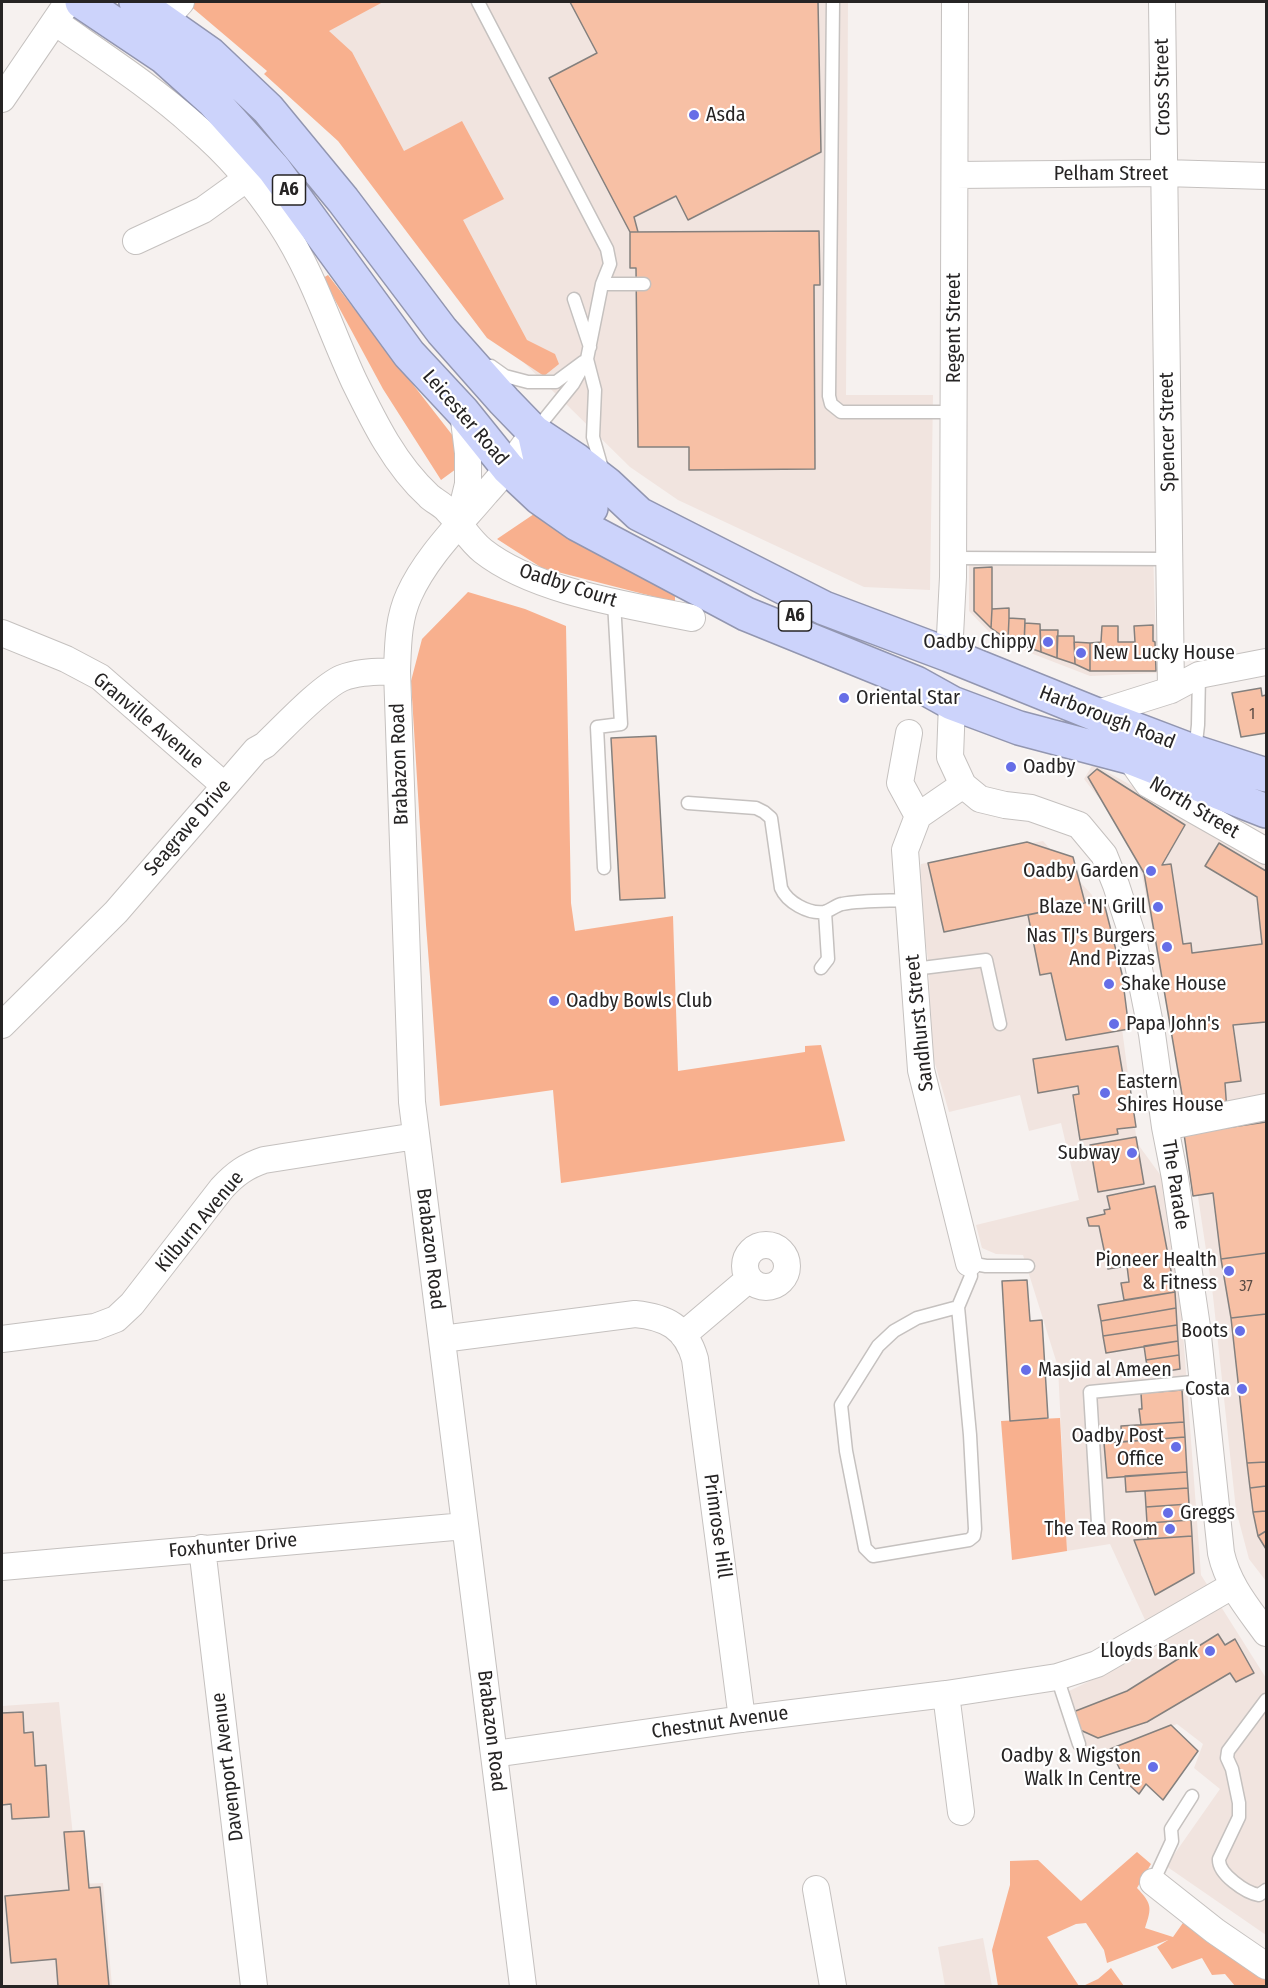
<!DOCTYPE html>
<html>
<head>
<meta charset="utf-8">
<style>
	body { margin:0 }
	#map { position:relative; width:1268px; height:1988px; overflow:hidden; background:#f6f1ef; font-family:"Fira Sans Condensed",sans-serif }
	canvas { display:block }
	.frame { position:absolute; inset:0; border:3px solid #262424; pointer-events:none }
</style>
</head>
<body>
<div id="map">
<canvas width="1268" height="1988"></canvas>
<div class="frame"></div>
</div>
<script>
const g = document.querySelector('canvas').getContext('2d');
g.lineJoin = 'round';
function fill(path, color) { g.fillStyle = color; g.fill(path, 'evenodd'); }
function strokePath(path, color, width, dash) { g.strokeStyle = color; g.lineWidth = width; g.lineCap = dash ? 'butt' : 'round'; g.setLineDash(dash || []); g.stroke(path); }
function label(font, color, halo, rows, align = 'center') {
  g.font = font + ' "Fira Sans Condensed",sans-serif'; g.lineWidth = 4.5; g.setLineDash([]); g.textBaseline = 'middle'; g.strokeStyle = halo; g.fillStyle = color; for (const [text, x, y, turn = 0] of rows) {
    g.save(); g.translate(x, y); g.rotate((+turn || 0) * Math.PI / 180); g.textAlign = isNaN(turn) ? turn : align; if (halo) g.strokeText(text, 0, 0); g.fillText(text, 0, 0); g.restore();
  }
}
const built = new Path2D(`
	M333,2H848L846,395H933L930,590L864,587L678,500L630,467L502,341L315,11Z
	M969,552H1153L1157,673L1090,676L997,640L969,611Z
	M1093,764L1266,861V1581L1249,1559L1236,1510L1213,1296L1177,1058L1142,875L1122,827L1084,779Z
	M1043,841L1092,895L1118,998L1137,1143L1164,1180L1180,1292L1201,1575L1266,1678V1935L1166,1866L1220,1789L1194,1768L1203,1744L1177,1724L1088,1761L1067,1692L1158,1648L1110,1544L1067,1551L1058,1367L1023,1255L996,1254L982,1248L976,1225L1079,1200L1061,1123L1029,1131L1020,1095L949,1112L931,1050L929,967L919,898L921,864Z
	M59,1702L78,1884L103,1883L112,1986H2V1706Z
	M983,1938L992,1986H945L938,1947Z`);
const green = new Path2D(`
	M192,2H383L329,31L352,52L404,151L462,121L504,199L463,220L527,340L555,354L559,364L544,376L487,338L338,141L264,74L267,71L188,4Z
	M328,275L453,436L456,469L441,480L383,389L323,278Z
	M534,514L675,594V602L542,568L497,539Z
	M468,592L525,609L566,626L571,903L575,931L673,916L678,1071L805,1052V1046L821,1045L845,1141L561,1183L553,1090L440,1106L426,925L411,681L422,639Z
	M1060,1418L1067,1551L1012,1560L1001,1421Z
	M1137,1852L1151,1864L1137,1888C1152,1904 1152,1907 1145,1928L1173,1937L1185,1920L1239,1952L1266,1980V1986H1235L1225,1974L1212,1975L1202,1958L1172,1969L1157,1947L1168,1940L1107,1963L1104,1950L1086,1923L1076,1924L1047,1937L1079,1986H998L992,1950L1010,1885V1861L1038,1860L1081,1901Z
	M1111,1968L1124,1986H1083L1098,1979Z`);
const building = new Path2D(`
	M570,2H818L821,152L688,220L676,196L634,217L638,232H630L549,78L597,53Z
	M819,231L820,285H814L815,469L689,470V447H638L636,268H630V232Z
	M992,567V609L991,628L974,611V568Z
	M1009,608V618L1008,640L991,628L992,609Z
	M1009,618L1025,619L1024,646L1008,640Z
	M1025,623L1040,624L1041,652L1024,646Z
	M1153,625V641L1155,642L1156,671H1090V643L1101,642L1102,626H1118V642H1135L1134,626Z
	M1040,630H1058L1057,658L1041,652Z
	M1057,636H1074L1075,664L1057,658Z
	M1074,642L1090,643V671L1075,664Z
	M1261,688L1262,696L1266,695V733L1241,737L1232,693Z
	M656,736L665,898L620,900L611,738Z
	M1097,769L1185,825L1162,865L1171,864L1183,944L1191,943L1192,953L1262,944L1257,897L1205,866L1219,843L1266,871V1022L1233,1025L1241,1081L1225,1083L1227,1112L1186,1118L1144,873L1088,777Z
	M1027,842L1073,857L1085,903L944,932L928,863Z
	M1103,899L1122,974L1129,1029L1066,1040L1051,973L1040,975L1028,915Z
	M1118,1046L1125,1087H1130L1136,1127L1117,1129L1118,1134L1080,1140L1073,1095L1079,1094L1078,1086L1038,1093L1033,1059Z
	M1266,1122V1253L1221,1259L1213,1193L1193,1196L1184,1134Z
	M1136,1137L1144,1184L1098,1192L1090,1145Z
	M1155,1186L1175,1292L1124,1300L1121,1283L1129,1282L1127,1266L1108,1269L1099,1226H1089L1087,1218L1105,1214L1104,1210L1110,1209L1107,1196Z
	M1266,1253V1314L1231,1318L1221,1259Z
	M1027,1280L1030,1321L1042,1320L1048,1418L1010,1421L1002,1281Z
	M1175,1292L1176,1308L1101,1321L1098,1305Z
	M1176,1308L1177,1325L1103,1336L1101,1321Z
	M1266,1314V1462L1247,1463L1231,1318Z
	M1177,1325L1178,1341L1106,1353L1103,1336Z
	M1178,1341L1179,1355L1146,1360L1144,1346Z
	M1179,1355L1180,1369L1149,1374L1146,1360Z
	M1182,1390L1184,1422L1141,1425L1139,1409H1142L1141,1393Z
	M1184,1422L1185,1437L1122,1442L1121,1426Z
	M1185,1437L1187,1472L1107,1478L1104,1443Z
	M1266,1462V1486L1250,1488L1247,1463Z
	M1187,1472L1188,1488L1126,1492L1125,1476Z
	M1266,1486V1511L1253,1512L1250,1488Z
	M1188,1488L1189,1504L1146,1507L1145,1491Z
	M1189,1504L1191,1520L1147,1523L1146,1507Z
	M1266,1511V1531L1258,1536L1253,1512Z
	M1191,1520L1192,1536L1148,1539L1147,1523Z
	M1266,1531V1549L1258,1536Z
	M1192,1536L1194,1573L1155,1595L1134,1540Z
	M1218,1634L1225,1645L1235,1639L1254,1673L1236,1682L1230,1673L1147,1722L1098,1738L1078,1729L1073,1712L1127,1691Z
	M23,1712L24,1733L33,1732L35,1766L46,1765L49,1817L12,1819L11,1804L2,1805V1713Z
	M1171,1725L1198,1751L1163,1800L1146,1784L1139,1794L1126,1782L1110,1749Z
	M84,1831L89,1888L100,1887L109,1986H58L56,1959L11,1963L5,1896L69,1890L64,1832Z`);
const lane = new Path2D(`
	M478,2L607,249L610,264L602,284L587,359L573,384L535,431
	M833,2L829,396L831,404L841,412H953
	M602,284H644
	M574,299L590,347
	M587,359L595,390L593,437L603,472
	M491,366L505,376L528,382H556L583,362
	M953,558L1170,559
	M1195,751L1198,725L1199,675
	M688,803L756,808L764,812L771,818L781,888C787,902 808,914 824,912C830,911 836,905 842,904C863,900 887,901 909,900
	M604,868L597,727L621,724L614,602
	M821,968L828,959L825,912
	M914,969L986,960L1000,1024
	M958,1307L970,1435L975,1529L974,1536L969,1540L873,1556L865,1548L846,1451L841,1405L878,1346L894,1331L917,1318Z
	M958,1307L971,1276L969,1263L986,1266H1028
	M1098,1523L1090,1392L1203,1381
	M1057,1677L1079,1744
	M1266,1700L1228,1751L1227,1758L1232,1769L1239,1803V1817L1219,1859C1218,1874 1246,1893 1259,1895L1266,1890
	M1153,1882L1172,1841L1171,1829L1192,1796`);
const street = new Path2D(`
	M1162,2L1171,690
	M164,21L181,2
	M55,22C102,55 152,87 195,126C227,153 257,188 280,223C313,273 329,327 354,381C374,422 395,465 429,496C434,501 442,504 447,510C460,523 469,540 483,551C535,592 629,605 692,618
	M2,99L68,2
	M955,175L1164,173L1266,176
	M136,241L203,210L246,179
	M459,521L468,484V453L463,412
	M2,633L66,659L100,677L225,786
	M949,655L953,577L955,2
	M952,703L950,757L963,785L980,799L1005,805L1031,808L1079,825L1104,855L1116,885L1132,934L1152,1034L1165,1127L1175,1178L1197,1327L1221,1553C1228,1585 1248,1608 1266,1633
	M1095,714L1171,690L1199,675L1266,662
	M909,733L900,783L918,816
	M1129,757L1148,784L1266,851
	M963,785L918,816L905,850L921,1070L969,1263
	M2,1025L116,912L256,750L265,745C283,728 321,687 342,678C359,671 378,672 397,671
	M1165,1127L1266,1107
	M745 1266a21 21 0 1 1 42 0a21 21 0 1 1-42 0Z
	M683,1335L749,1279
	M2,1339L95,1327L116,1319L132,1304L222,1188C235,1174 246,1166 264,1160L416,1136
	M442,1339L635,1314C666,1317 686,1327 695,1359L742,1719
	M202,1548L254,1986
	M2,1567L465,1526
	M946,1694L961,1812
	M494,1754L742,1719L946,1694L1057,1677L1097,1664L1232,1586
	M1153,1882L1215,1931L1266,1966
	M816,1889L833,1986
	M523,1986L412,1102L397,671C398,645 398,619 409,595C426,557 459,525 486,493C504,474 519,453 534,432`);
const highway = new Path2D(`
	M82,2L164,57L213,101L274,169L409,354L463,412L508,468L540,498L577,524L746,614L916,683L952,703L1019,728L1129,757L1266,811
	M136,2L210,54L268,109L343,200L442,331L504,401L534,432L576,460L607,484L639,514L824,608L949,655L1095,714L1195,752L1266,775
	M534,432L541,463L557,482L591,508`);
const markers = [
	[694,115,6,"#666ee7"],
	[1048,642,6,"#666ee7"],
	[1081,653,6,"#666ee7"],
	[844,698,6,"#666ee7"],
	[1011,767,6,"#666ee7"],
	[1151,871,6,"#666ee7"],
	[1158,907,6,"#666ee7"],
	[1167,947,6,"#666ee7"],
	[1109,984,6,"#666ee7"],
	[554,1001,6,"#666ee7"],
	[1114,1024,6,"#666ee7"],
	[1105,1093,6,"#666ee7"],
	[1132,1153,6,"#666ee7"],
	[1229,1271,6,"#666ee7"],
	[1240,1331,6,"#666ee7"],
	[1026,1370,6,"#666ee7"],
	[1242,1389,6,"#666ee7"],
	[1176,1447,6,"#666ee7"],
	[1168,1513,6,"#666ee7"],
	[1170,1529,6,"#666ee7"],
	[1210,1651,6,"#666ee7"],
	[1153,1767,6,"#666ee7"]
];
const numberNames = [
	["1",1252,715],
	["37",1246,1287]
];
const shields = [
	[289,190,33],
	[795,616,33]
];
const shieldNames = [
	["A6",289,190],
	["A6",795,616]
];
const streetNames = [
	["Cross Street",1163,87,-91],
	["Pelham Street",1111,174],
	["Regent Street",954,328,-90],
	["Leicester Road",465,418,49],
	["Spencer Street",1168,432,-91],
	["Oadby Court",568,586,18],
	["Harborough Road",1107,718,21],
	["Granville Avenue",148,721,40],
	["Brabazon Road",400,764,-92],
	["North Street",1194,808,31],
	["Seagrave Drive",188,828,-49],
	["Sandhurst Street",920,1023,-96],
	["The Parade",1175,1185,81],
	["Kilburn Avenue",200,1222,-50],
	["Brabazon Road",430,1249,83],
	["Primrose Hill",717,1526,82],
	["Foxhunter Drive",233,1546,-5],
	["Chestnut Avenue",720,1723,-8],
	["Brabazon Road",491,1731,83],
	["Davenport Avenue",228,1767,-97]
];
const poiNames = [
	["Asda",706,115,"left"],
	["Oadby Chippy",1036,642],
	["New Lucky House",1093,653,"left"],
	["Oriental Star",856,698,"left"],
	["Oadby",1023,767,"left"],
	["Oadby Garden",1139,871],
	["Blaze 'N' Grill",1146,907],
	["Nas TJ's Burgers",1155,936],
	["And Pizzas",1155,959],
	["Shake House",1121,984,"left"],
	["Oadby Bowls Club",566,1001,"left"],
	["Papa John's",1126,1024,"left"],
	["Eastern",1117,1082,"left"],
	["Shires House",1117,1105,"left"],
	["Subway",1120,1153],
	["Pioneer Health",1217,1260],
	["& Fitness",1217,1283],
	["Boots",1228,1331],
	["Masjid al Ameen",1038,1370,"left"],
	["Costa",1230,1389],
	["Oadby Post",1164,1436],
	["Office",1164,1459],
	["Greggs",1180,1513,"left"],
	["The Tea Room",1158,1529],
	["Lloyds Bank",1198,1651],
	["Oadby & Wigston",1141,1756],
	["Walk In Centre",1141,1779]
];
fill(built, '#f1e4df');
fill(green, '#f8b08e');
fill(building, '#f7c0a5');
strokePath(building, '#84807e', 1.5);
strokePath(lane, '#c5c1bf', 15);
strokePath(street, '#c5c1bf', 28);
strokePath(highway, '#9296b0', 36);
strokePath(lane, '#fff', 12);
strokePath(street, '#fff', 26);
strokePath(highway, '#ccd3fb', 33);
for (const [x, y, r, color] of markers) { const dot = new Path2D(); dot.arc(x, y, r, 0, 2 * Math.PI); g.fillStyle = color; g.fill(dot); strokePath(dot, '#fff', 2); }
label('16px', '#5a4b44', null, numberNames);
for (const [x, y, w] of shields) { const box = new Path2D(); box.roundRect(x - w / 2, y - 15, w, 30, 4.5); g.fillStyle = '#fff'; g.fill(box); strokePath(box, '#262424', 1.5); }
label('bold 18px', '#262424', null, shieldNames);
label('20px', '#262424', '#fff', streetNames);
label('20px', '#262424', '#fff', poiNames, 'right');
</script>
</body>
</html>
